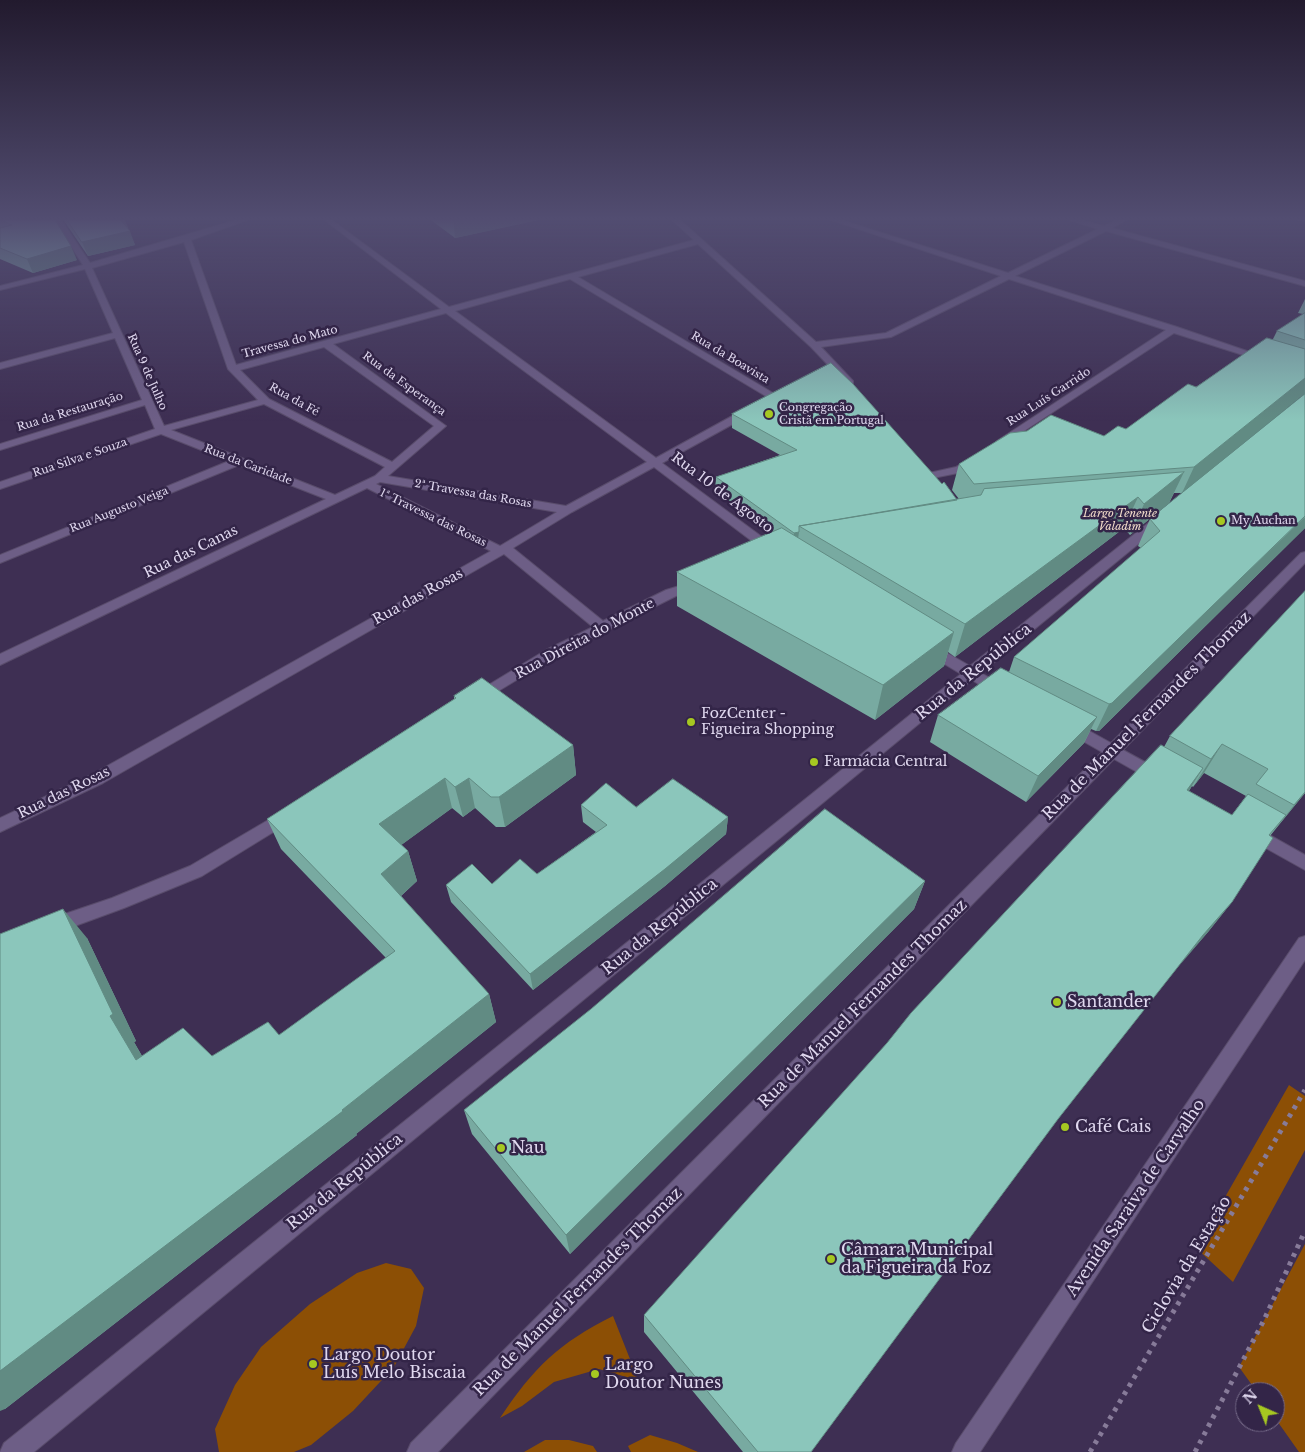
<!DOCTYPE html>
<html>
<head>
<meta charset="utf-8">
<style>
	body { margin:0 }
	#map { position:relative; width:1305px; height:1452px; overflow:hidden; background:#3e2f53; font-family:"Libre Baskerville",serif }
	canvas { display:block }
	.north { position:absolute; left:1235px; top:1382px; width:50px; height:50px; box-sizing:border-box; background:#332548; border:1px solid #786d8b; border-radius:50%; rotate:316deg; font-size:14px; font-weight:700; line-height:20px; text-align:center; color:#e0d8ef }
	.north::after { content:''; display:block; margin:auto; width:18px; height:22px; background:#a6c821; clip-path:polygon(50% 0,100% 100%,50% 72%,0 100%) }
</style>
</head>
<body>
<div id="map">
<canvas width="1305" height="1452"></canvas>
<div class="north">N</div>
</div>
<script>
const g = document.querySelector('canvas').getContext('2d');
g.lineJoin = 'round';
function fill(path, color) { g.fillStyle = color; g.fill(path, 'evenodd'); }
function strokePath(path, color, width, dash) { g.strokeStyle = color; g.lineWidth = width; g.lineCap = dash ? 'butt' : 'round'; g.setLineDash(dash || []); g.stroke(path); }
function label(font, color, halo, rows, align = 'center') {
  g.font = font + ' "Libre Baskerville",serif'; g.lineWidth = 5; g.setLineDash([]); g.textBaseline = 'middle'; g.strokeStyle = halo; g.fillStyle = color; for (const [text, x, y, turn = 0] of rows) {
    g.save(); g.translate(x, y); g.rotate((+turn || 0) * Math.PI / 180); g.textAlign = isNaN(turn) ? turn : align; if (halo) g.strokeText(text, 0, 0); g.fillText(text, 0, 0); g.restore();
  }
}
const green = new Path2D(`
	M1289,1085L1305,1096V1150L1233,1282L1196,1248Z
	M1305,1244V1452H1299L1275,1418V1392H1257L1239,1367Z
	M386,1263L411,1269L424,1288L416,1326L394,1367L353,1411L311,1445L294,1452H219L215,1429L235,1385L261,1347L310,1304L357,1273Z
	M613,1316L641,1387L626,1377L599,1369L554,1382L522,1406L500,1418C534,1367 559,1343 613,1316Z
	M650,1435L677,1443L698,1452H631L628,1446Z
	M545,1440H569L593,1446L597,1452H524Z`);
const path = new Path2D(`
	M1090,1452L1305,1090
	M1195,1452L1264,1320L1305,1231`);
const minor = new Path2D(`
	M53,218H60L90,263L243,218H253L191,240L236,365L441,309L322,218H329L449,307L694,240L670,218H678L816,342L886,333L1001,276L825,218H835L1008,273L1098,229L1063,218H1073L1104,226L1122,218H1130L1112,228L1305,281V286L1106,231L1015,276L1177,327L1270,359L1268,361H1262L1174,333L1001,446L997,445L996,443L997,441L1166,330L1009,279L891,337L821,347L853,381V385H847L811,347L698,244L578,277L778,396L779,398L774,401L570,279L455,311L656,458L745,409H753V413L662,463L777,548L779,551L777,554H769L654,467L572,512L513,548L603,621L666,590L696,581L702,585L701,588L676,596L556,656L477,704L472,703L470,699L472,695L546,650L593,627L504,554L103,783L0,832V818L91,775L491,551L367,488L0,665V654L326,499L239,465L0,563V555L229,461L161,434L0,489V482L155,429L145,405L0,450V444L142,400L115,338L0,369V363L113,333L85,269L0,290V286L83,265ZM184,242L228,369L258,400L164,426L92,268ZM446,313L647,462L566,506L388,476L446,426L333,344ZM324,347L434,426L392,462L269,399L240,370ZM264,404L385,467L375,476L335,495L171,430ZM380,482L557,512L500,546L376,484Z
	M1297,218H1305V221L1298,220Z
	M974,458L978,459L979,461L978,463L963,472L933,478L927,475L929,473L956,467Z
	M1161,515L1165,516L1167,519L1165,522L981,673L1006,687L1008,691L1006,695H996L972,680L34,1452H0L4,1443L961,674L923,651L921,648L923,645H933L970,666L1157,516Z
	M1305,552V563L1123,750L1163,772L1165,776L1163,780L1157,782L1151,780L1114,759L438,1452H407L411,1443L1102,752L1065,731L1062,727L1065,723L1070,722L1075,723L1111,743L1301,553Z
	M287,809L293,810L295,815L293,820L202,876L124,908L53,934L47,932L44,926L47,920L112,898L190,866Z
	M1252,825L1305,855V870L1246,837L1244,832L1246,827Z`);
const secondary = new Path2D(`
	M1305,936V960L980,1452H952L956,1443L1299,938Z`);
const wall = new Path2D(`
	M0,218L77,260L33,273L0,259Z
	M62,218H124L128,228H127L135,245L88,256Z
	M428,218H543V219L455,238Z
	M1305,299V528L1099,731H1096L1091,729L1084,743L1026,802L930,742L938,715L1009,672L1014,657L1141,548L1138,546L1150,519L1302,396L1300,397L1182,493H1174L1169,503L1130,535L1124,528L955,657L948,652L944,666L875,720L677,606V572L772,533L715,491L716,477L780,455L732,428V414L942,484L957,500L959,499L952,490L959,464L1104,436L1126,429L1196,387L1273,339L1277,331L1303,314L1298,313Z
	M1305,591V793L1270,836L1232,902L1208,932L1180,964L1058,1119L811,1452H743L644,1332V1315L1164,747L1170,736ZM1204,773L1246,796L1232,815L1189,791L1192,786L1193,787Z
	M454,696L573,745L576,775L505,827H496L475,808L463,817L452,808L401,845L408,851L417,881L401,896L489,994L496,1022L356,1134L357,1135L5,1409L87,938L136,1041L134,1042L142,1056H212L279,1035L386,958L281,849L267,819L454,699Z
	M581,805L636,807L728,817L726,834L665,886L533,990L451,902L446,885L492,884L537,874L596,832L583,822Z
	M925,881L914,909L570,1254L472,1134L464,1110Z`);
const shadedWall = new Path2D(`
	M118,218H124L128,228L122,229Z
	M453,218H543V219L455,238Z
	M130,231L135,245L88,256L82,242Z
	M71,246L77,260L33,273L27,259Z
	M1305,378V396L1300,397L1182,493L1194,467Z
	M1184,472L1169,503L1130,535L1144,504Z
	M1138,497L1124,528L955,657L965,624Z
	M1305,517V528L1099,731H1096L1109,704Z
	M799,532L797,546L792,547L794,533Z
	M954,632L944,666L875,720L883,685Z
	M1097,717L1084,743L1026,802L1038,776Z
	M1222,744L1204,773L1193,787L1211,759Z
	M573,745L576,775L505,827L499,797Z
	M1203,768L1183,800L1187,790Z
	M445,778L452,808L389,854L379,824Z
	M469,778L475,808L463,817L455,787Z
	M1305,792V793L1272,833L1294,805Z
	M728,817L726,834L665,886L533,990L530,974Z
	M408,851L417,881L392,904L381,874Z
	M925,881L914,909L570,1254L566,1235Z
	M1232,902L1208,932L1180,965L1203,935Z
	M63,909L87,938L136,1041L134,1042L159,1086L136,1060L110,1016Z
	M489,994L496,1022L356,1134L357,1135L5,1409L0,1411V1371L342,1110Z`);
const building = new Path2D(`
	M0,218H54L71,246L27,259L0,248V228L12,225L0,220Z
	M66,218H119L130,231L82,242Z
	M1305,313V340L1277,331Z
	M1267,338L1305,349V378L1194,467L974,484L959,464L1010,433L1027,431L1051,415L1104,436L1118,426L1126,429L1188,384L1196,387Z
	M831,363L853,384L942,484L944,482L957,500L799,526V532L794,533L716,477L797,450L732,414Z
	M1305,394V516L1112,703L1109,704L1014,657L1160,531L1150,519Z
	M1184,472L1144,504L1138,497L965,624L799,526L981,495L984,489Z
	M782,528L954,632L883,685L677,572Z
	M1305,591V792L1294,805L1256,784L1268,769L1222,744L1211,759L1170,736Z
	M1001,668L1097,717L1038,776L938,715Z
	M482,678L573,745L499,797H491L469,778L455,787L445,778L379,824L408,851L381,874L489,994L342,1110L343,1111L0,1371V934L63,909L113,1014L110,1016L136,1060L183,1028L212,1056L268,1022L279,1035L395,951L267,819L456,698L454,696Z
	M1161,745L1203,768L1187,790L1232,815L1248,794L1286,815L1269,835L1273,838L1232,902L1203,935L1058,1119L811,1452H758L644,1315L887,1043L911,1013Z
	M673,779L728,817L665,869L530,974L446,885L472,864L492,884L520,859L537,874L607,825L581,805L606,783L636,807Z
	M825,809L925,881L566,1235L464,1110L591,1009Z`);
const markers = [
	[769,414,5,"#a6c821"],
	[1221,521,5,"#a6c821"],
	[691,722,5,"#a6c821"],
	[814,762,5,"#a6c821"],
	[1057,1002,5,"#a6c821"],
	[1065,1127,5,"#a6c821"],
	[501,1148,5,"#a6c821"],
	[831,1259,5,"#a6c821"],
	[313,1364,5,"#a6c821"],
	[595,1374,5,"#a6c821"]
];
const farStreetnames = [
	["Travessa do Mato",290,342,-15],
	["Rua da Boavista",730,358,31],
	["Rua 9 de Julho",147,372,66],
	["Rua da Esperança",404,384,36],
	["Rua Luís Garrido",1049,397,-33],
	["Rua da Fé",294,400,29],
	["Rua da Restauração",70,412,-17],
	["Rua Silva e Souza",80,458,-19],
	["Rua da Caridade",248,465,21],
	["2ª Travessa das Rosas",473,494,10],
	["Rua Augusto Veiga",119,510,-22],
	["1ª Travessa das Rosas",433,518,26]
];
const farPoinames = [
	["Congregação",779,408],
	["Cristã em Portugal",779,421],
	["My Auchan",1231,521]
];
const farParknames = [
	["Largo Tenente",1120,514],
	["Valadim",1120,527]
];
const streetNames = [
	["Rua 10 de Agosto",722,493,37],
	["Rua das Canas",191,552,-26],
	["Rua das Rosas",418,597,-29],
	["Rua Direita do Monte",585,639,-28],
	["Rua das Rosas",64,793,-26]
];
const poiNames = [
	["FozCenter -",701,714],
	["Figueira Shopping",701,730],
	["Farmácia Central",824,762]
];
const nearStreetnames = [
	["Rua da República",974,672,-39],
	["Rua de Manuel Fernandes Thomaz",1147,716,-45],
	["Rua da República",660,927,-39],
	["Rua de Manuel Fernandes Thomaz",863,1004,-45],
	["Rua da República",345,1182,-39],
	["Avenida Saraiva de Carvalho",1136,1198,-56],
	["Ciclovia da Estação",1187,1265,-59],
	["Rua de Manuel Fernandes Thomaz",578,1292,-45]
];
const nearPoinames = [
	["Santander",1067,1002],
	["Café Cais",1075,1127],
	["Nau",511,1148],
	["Câmara Municipal",841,1250],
	["da Figueira da Foz",841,1268],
	["Largo Doutor",323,1355],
	["Luís Melo Biscaia",323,1373],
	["Largo",605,1365],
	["Doutor Nunes",605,1383]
];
fill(green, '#8c4f05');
strokePath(minor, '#594c6b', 2);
strokePath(secondary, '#594c6b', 2);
strokePath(path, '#877b99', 5, [4, 5.5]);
fill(minor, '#6d5e86');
fill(secondary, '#6d5e86');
fill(wall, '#78aaa1');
fill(shadedWall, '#618b83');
fill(building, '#8bc6bb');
strokePath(building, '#618b83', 1);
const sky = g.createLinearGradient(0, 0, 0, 421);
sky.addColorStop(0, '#221a2e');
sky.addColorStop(0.52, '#524d71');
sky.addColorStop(1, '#524d7100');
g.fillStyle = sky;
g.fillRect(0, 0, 1305, 421);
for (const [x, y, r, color] of markers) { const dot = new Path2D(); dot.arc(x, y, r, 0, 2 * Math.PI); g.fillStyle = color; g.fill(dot); strokePath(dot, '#332548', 2); }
label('11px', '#e0d8ef', '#332548', farStreetnames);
label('11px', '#e0d8ef', '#332548', farPoinames, 'left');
label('italic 11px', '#f5dfcd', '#332548', farParknames);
label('14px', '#e0d8ef', '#332548', streetNames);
label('14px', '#e0d8ef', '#332548', poiNames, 'left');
label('16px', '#e0d8ef', '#332548', nearStreetnames);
label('16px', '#e0d8ef', '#332548', nearPoinames, 'left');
</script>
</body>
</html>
